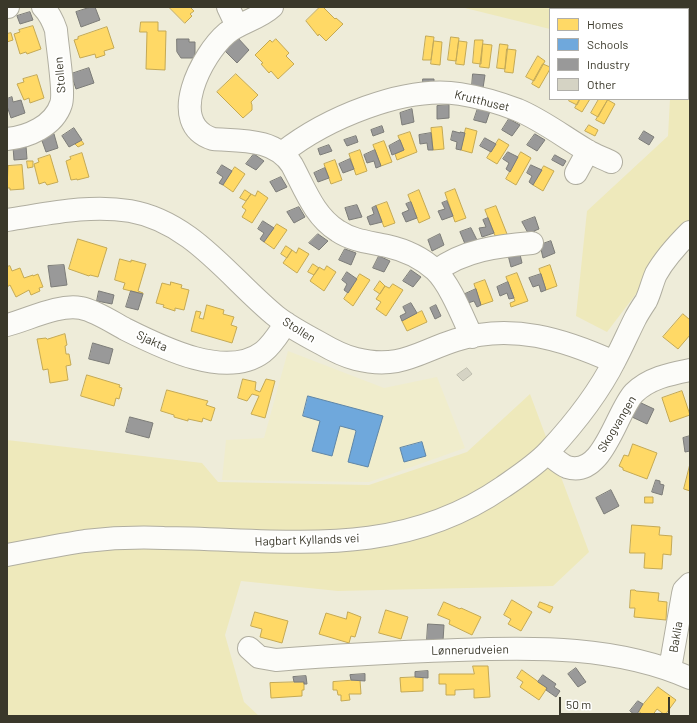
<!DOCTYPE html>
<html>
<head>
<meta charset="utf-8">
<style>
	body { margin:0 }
	#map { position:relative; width:697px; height:723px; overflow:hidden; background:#eeecd9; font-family:Barlow,sans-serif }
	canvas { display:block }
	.frame { position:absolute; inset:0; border:8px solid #3a382a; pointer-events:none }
	.legend { position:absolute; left:549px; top:8px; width:140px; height:92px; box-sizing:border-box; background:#fff; border:1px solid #b0afaa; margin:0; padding:5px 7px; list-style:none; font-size:12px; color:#3a382a }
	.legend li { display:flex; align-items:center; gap:8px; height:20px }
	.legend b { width:20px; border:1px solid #b0afaa }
	.scale { position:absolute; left:559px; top:697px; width:111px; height:18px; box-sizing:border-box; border:2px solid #3a382a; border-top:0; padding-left:5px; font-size:12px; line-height:14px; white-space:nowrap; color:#3a382a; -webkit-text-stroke:3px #fff; paint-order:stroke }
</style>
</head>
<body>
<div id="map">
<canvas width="697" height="723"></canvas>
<div class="frame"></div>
<ul class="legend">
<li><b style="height:11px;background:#ffd966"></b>Homes</li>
<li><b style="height:11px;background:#6fa8dc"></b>Schools</li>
<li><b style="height:11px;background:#999"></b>Industry</li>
<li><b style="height:11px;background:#d5d3c4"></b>Other</li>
</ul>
<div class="scale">50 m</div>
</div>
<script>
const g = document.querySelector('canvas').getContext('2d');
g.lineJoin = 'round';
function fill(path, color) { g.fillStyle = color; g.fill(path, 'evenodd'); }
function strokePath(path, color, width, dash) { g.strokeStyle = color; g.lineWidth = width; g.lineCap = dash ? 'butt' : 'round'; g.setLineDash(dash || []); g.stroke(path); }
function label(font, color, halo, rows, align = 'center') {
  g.font = font + ' Barlow,sans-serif'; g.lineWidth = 4; g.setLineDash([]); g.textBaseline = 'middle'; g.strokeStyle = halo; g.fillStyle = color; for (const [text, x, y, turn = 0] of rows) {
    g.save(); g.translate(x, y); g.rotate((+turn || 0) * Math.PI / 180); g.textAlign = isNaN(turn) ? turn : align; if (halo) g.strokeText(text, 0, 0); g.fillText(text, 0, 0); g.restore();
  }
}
const built = new Path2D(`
	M288,351L384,388L437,377L465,448L369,482L222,480L226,440L264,438Z`);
const green = new Path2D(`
	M461,7H690V223L607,332L576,316L587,211L668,136L670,99H688V9H550V29Z
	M530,394L589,552L553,586L338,591L241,581L225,635L244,702L259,716H7V440L202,463L218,482L369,485L467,452Z`);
const homes = new Path2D(`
	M169,7H190L194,11L190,14L192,16L185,23Z
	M320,7H323L335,19L336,18L343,24L326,41L319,34L318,36L306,21Z
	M141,22H158V31H166L165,70L146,69L147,32H140Z
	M33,26L41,49L27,54L26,52L20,54L14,34L20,32L19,30Z
	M107,27L114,48L104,51L105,55L96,58L95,54L80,58L74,40L78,39V37Z
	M11,33L13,40L7,42V34Z
	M426,36L434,37L431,60H423Z
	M451,37L459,38L456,61L448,60Z
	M276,39L289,53L286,56L294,64L278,79L271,71L269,73L261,64L263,63L255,55L270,40L272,42Z
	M475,40H483L481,64L473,63Z
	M434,41L442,42L440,65L431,64Z
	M459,41L467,42L464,65L456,64Z
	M483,44L492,45L489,68L480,67Z
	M500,44L508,45L505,69L497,68Z
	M507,49L516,50L513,73L505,72Z
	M538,56L545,61L534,81L526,77Z
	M543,64L550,67V69L539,88L532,84Z
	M236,74L258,95L251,102L252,105V110L243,118L217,92Z
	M37,75L44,98L30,103L29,98L24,100L17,84L24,82L23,79Z
	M570,99H580L577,105L569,101Z
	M580,99H590L582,112L575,108Z
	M599,99H608L598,117L591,113Z
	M608,100L615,104L604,124L596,120Z
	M589,125L598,130L595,136L585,131Z
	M442,127L444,149L433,150L431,128Z
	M466,128L477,131L472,153L461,150Z
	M410,132L417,152L397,160L395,154L404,150L398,136Z
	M499,139L509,145L497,164L487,158Z
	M81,140L84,144L78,147L75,144Z
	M384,141L392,162L381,166L373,145Z
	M360,150L367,171L356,175L349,154Z
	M521,152L531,158L516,185L506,179Z
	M82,153L89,177L77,180V179L71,180L66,161L71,159L70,157Z
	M50,155L58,182L47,185L45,182L39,184L34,164L39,162L38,159Z
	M335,160L342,180L331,184L324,164Z
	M27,161H33V167L28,168Z
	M22,165L24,189L10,190V188H7L8,166Z
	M544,166L554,171L543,191L533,185Z
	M235,167L245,174L233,192L223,185Z
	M455,189L466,218L455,222L445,193Z
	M245,190L251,194L246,201L240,198Z
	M419,190L430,218L419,223L408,195Z
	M258,191L268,198L252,223L242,217L246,210L242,207L251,194L255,196Z
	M387,202L395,223L384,227L376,206Z
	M496,206L507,234L496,238L485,210Z
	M277,224L287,230L274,249L264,242Z
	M78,239L107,248L98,277L90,275L89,276L69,269Z
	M286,246L292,250L287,258L281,254Z
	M299,248L309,254L297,273L283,263L292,250L296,253Z
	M120,259L131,262V260L146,264L138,291L143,293V294L123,289L125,283L115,280Z
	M313,264L319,268L314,275L308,272Z
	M550,265L557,286L546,290L539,269Z
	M10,266L12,271L20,268L24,278L33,275V276L38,274L43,287L39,288L40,291L31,295L29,290L16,297L10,285L7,287V267Z
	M327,266L336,272L324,291L310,281L319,267L324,270Z
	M517,273L528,301L511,307L510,303L515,301L506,277Z
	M360,274L370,280L353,306L344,299Z
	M485,280L493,301L481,305L474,284Z
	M380,281L385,286L380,294L374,290Z
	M171,282L182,285L181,288L189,290L184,310L175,308V311L163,307L164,305L156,303L162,283L170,285Z
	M393,284L403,290L386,316L376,309L381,302L376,299L385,286L389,288Z
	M207,305L224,310L223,314L234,317L231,325L237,327L232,343L191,331L196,311L201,312L199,318L203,319Z
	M422,311L427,322L407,331L402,321Z
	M683,314L689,319L690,318V335L678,349L663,337Z
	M65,334L67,345L65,346L66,354H69L71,365L66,366L68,380L50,383L48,369L43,370L37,339L46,338L47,339Z
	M87,375L120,385L119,387L122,388L119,399L116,398L114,406L81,396Z
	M243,379L256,382L255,390L260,392L266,379L275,381L265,418L251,414L259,396L252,394L247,401L238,398Z
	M167,390L208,401L206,405L215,408L211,421L203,418L202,422L188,419V421L174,417V415L161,411Z
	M682,391L690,415L670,422L662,398Z
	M633,444L657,453L647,479L623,470V468L619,466L624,455L628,456Z
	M690,464V491L684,489Z
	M645,497H653V503H645Z
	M632,525L660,527L659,535L672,536L671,555L663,554L662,569L644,568L645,553H630Z
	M631,590H635L636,591L659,593L658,601L667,602L666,620L634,617L635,608H630Z
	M512,600L532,612L521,631L508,624L511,619L504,615Z
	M444,602L460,609L461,608L481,617L472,635L449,624L450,620L438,615Z
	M540,602L553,607L550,613L538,607Z
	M386,610L408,617L401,639L379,633Z
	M255,612L288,621L282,643L260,637L262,629L251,626Z
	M348,612L361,617L355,637L351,636L349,643L319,634L326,613L346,619Z
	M473,666H488L490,697L474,698V689L455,690V695H446V684H439V674H474Z
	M522,670L547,688L539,700L520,687L523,682L517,678Z
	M423,677V691L401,692L400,678Z
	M360,680L361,694H349L350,700L341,701V695H338L337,690H333V682Z
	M304,682V690H302V696L271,698L270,683Z
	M658,687L676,700L665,715L657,709L652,716H645L638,711Z`);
const schools = new Path2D(`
	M308,396L383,416L368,467L348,462L356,431L355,430L340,426L332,456L312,451L320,421L303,416Z
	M422,442L426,456L404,462L400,448Z`);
const industry = new Path2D(`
	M91,7H95L100,20L81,27L76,12Z
	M30,12L33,20L20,24L17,16Z
	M237,37L249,50L237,63L224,50Z
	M177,39H189V42H195V58H181L177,52Z
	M89,68L94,83L76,89L71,74Z
	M473,74L485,75L483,88L472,86Z
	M423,79H434V86H423Z
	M12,97L13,102L21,100L25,113L11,118L7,106V99Z
	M449,105V118L437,119V106Z
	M478,108L490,111L486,123L474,120Z
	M412,109L414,122L402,125L400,113Z
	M509,119L520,125L512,136L502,130Z
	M382,126L384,132L373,136L371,130Z
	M74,128L82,140L69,147L62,136Z
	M453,131L460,133V132L465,133L461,150L456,149L457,142L451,140Z
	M644,131L654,137L649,145L639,139Z
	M431,133L433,150H428L427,143L420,144L419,135Z
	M54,134L58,148L46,152L41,138Z
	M535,134L545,140L537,151L527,145Z
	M356,136L358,142L347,146L344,140Z
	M485,138L496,144L491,152L480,146Z
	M400,140L404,150L392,155L389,146Z
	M329,145L332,151L320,155L318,149Z
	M26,146L27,159L14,160L13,147Z
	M375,150L381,166L376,168L374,161L367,163L364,155Z
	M508,152L518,157L510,172L506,169L509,163L503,159Z
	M254,154L264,161L256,170L246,164Z
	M555,155L566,161L563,166L552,160Z
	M350,159L354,169L343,173L339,164Z
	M222,165L232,171L223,185L219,183L223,177L217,173Z
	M531,165L542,170L533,185L529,182L532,176L527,173Z
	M325,168L329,178L318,182L314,173Z
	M281,177L287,187L276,192L270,182Z
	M447,201L453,216L442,220L438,211L445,209L442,203Z
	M411,202L417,218L406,222L402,213L409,210L406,204Z
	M357,205L362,217L349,220L345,208Z
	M376,206L382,222L370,225L367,217L374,214L372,208Z
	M299,207L305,217L294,223L287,212Z
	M535,217L539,229L534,231L535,233L531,234L528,233L522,222Z
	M488,218L494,233L482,237L479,228L486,227L483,220Z
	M263,221L274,228L264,242L260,239L264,233L258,229Z
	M471,228L477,240L465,244L460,232Z
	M318,234L328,241L319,250L309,243Z
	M440,234L444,245L432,251L428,240Z
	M551,241L555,253L543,258L540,245Z
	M345,249L356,253L351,265L339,260Z
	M519,250L522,263L511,267L508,255Z
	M379,256L390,261L384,272L373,268Z
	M64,265L67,285L51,287L48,266Z
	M411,270L421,277L413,287L403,281Z
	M347,272L357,279L348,293L344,290L347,284L342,280Z
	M541,274L546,290L541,292L539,285L533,287L529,278Z
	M508,282L514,298L509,299L507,293L500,296L497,287Z
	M476,289L481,305L477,307L474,301L468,303L465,294Z
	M99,291L114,295L112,304L97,301Z
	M131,291L143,294L138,310L126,307Z
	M411,303L417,313L402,321L400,316L406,313L403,307Z
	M436,305L441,316L435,319L430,308Z
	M93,343L113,349L109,364L89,359Z
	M639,402L654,409L647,424L632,417Z
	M130,417L153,423L149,438L126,432Z
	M690,436V451L685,452L683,438Z
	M656,480L660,481V484L664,485L662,495L652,492Z
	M611,490L619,506L604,514L596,498Z
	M428,624L444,625L443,641L427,640Z
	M576,668L586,682L578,687L568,674Z
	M428,671V678L415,677V672Z
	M365,674V681L351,680L350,675Z
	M543,675L556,684L554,687L560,691L556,697L546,690L547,688L538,682Z
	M306,676L307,684H304V682H294L293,677Z
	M638,701L643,704L636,716L630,711Z`);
const building = new Path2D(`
	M467,368L472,374L463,381L457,375Z`);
const minor = new Path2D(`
	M7,7H8
	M228,7L237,26
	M272,7C259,19 241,22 227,33C202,54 165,124 213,139C241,141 275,138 292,165C305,189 314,216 338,231C353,241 370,242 387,246C405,250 422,258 435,270C450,284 463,318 472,337
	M7,139C28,137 54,126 61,104C65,93 57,45 56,30C53,21 50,14 43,7
	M282,153C325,119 404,85 460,94C479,97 500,103 518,110C542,120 564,137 586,150C594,155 603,158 611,162
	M576,173L588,151
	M7,220C47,214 89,204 130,211C193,222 230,279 277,317C290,327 305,335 320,343C332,350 343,356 356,359C400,370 418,352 456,340C512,323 563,339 614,362
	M436,271C464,250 498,246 532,243
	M7,325C30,319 58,304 81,308C96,311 112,322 125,329C161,347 226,380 263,352C273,344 279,333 286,323
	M547,453C553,457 560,464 567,467C603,479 616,412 634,393C649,378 670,374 690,370
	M7,555C33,550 59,545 85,541C111,538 138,537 164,538C285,539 396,561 503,487C519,476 536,465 549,451C574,424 598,394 615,360C622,347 628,333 635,319C638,313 642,307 646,301C650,293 652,283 656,274C665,258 677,245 690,232
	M249,648L259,657L276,660C337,655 397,652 458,650C536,647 617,646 690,678
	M670,669L683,594L684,590L690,584`);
const streetNames = [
	["Stollen",60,75,-95],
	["Krutthuset",482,101,14],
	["Stollen",299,330,32],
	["Sjakta",152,341,25],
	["Skogvangen",617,424,-59],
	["Hagbart Kyllands vei",307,540,-2],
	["Baklia",676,637,-80],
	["Lønnerudveien",470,650,-1]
];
fill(built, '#f0edcc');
fill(green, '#eee9bb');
fill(homes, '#ffd966');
strokePath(homes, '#c4a954', 1);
fill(schools, '#6fa8dc');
strokePath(schools, '#5f86a7', 1);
fill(industry, '#999');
strokePath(industry, '#7c7c78', 1);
fill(building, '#d5d3c4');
strokePath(building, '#bdbcad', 1);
strokePath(minor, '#b0aea0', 24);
strokePath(minor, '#fcfcf9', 22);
label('12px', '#3a382a', '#fff', streetNames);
</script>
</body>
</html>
